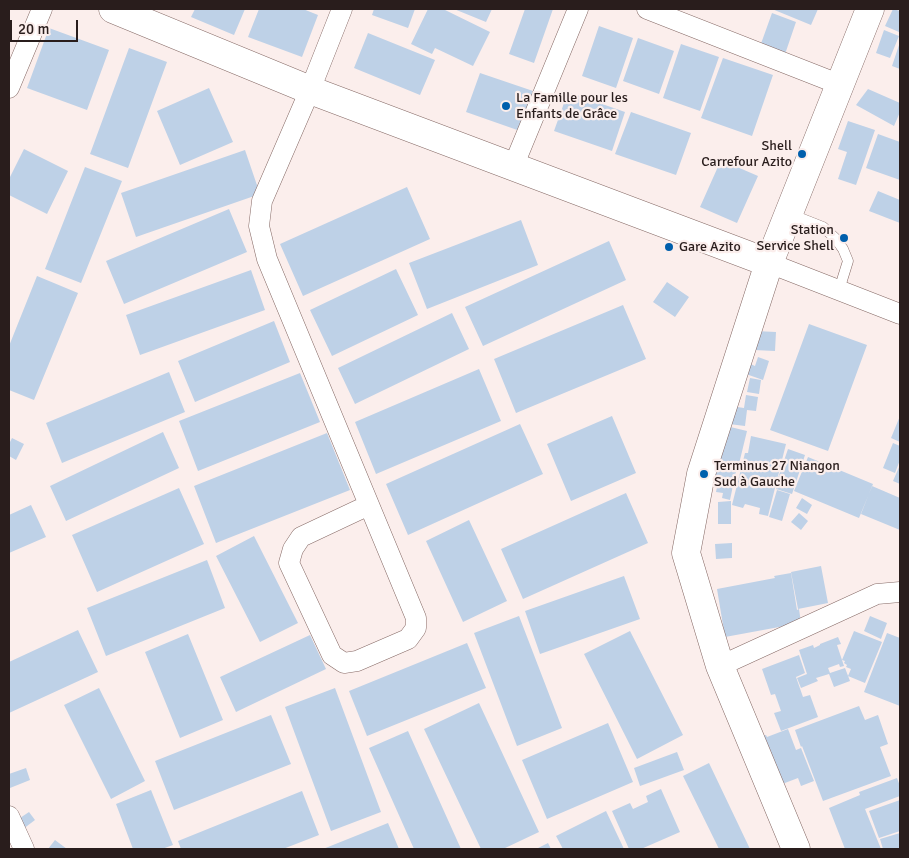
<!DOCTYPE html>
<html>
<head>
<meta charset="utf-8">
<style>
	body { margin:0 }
	#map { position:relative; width:909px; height:858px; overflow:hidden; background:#fbeeec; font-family:Signika,sans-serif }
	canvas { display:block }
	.frame { position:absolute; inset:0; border:10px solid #291d1c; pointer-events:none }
	.scale { position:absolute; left:10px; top:20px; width:68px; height:22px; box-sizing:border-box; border:2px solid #291d1c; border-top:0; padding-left:6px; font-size:15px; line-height:18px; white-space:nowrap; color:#291d1c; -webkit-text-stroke:4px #fbeeec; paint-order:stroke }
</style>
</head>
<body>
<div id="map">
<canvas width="909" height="858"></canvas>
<div class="frame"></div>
<div class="scale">20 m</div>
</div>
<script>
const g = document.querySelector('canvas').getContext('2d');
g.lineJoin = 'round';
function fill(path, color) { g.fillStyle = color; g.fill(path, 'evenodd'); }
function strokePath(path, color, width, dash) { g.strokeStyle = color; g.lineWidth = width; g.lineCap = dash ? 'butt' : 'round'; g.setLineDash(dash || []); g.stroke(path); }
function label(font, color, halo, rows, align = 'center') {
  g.font = font + ' Signika,sans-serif'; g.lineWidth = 4.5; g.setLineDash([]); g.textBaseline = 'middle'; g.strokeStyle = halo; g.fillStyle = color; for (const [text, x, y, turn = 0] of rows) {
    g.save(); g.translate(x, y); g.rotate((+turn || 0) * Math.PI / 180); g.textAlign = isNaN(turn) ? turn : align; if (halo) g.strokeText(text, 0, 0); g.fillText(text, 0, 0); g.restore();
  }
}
const building = new Path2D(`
	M195,9H245L234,35L191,17Z
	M259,9H303L318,15L302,57L248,37Z
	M374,9H415L408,28L372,15Z
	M428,9H443L490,32L473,66L435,48L432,54L411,44Z
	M454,9H492L486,22Z
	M525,9H553L534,63L509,54Z
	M772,9H818L811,25Z
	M893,9L900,11V29L899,32L885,26Z
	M772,13L796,22L783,60L758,52Z
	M599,26L633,38L616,88L582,76Z
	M49,28L109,50L87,110L27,88Z
	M884,30L899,36L890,58L876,53Z
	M368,33L435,60L420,95L354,68Z
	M638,38L674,51L659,94L623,81Z
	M900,42V69L892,66Z
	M681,44L719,57L700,111L663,98Z
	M129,48L167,62L128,168L90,154Z
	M723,58L773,75L752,136L701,118Z
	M480,73L536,92L523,132L466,112Z
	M209,88L233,142L180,165L157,111Z
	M868,89L900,103V112L894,126L856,105Z
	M568,92L625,112L612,151L554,131Z
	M631,112L691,133L676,175L615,154Z
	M848,121L875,130L856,185L838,179L847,152L838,149Z
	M878,134L900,142V180L866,168Z
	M24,149L68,171L47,214L9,195V179Z
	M245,150L260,194L136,237L121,193Z
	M721,160L758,176L737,223L700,207Z
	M85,167L122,181L81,283L45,269Z
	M407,187L430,239L303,296L280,244Z
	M878,191L900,200V223L869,211Z
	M229,209L247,252L124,304L106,261Z
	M521,220L538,265L427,309L409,263Z
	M609,241L626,280L483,346L465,307Z
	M396,269L418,315L332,356L310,310Z
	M251,270L265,310L140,355L126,315Z
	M37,276L78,293L34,400L9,390V346Z
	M667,282L689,297L675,317L653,302Z
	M623,305L646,359L516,413L494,359Z
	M452,313L469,349L355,404L338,368Z
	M274,321L290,362L195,402L178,361Z
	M809,324L867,345L828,451L770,430Z
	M755,331L776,332L775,351L754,350Z
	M758,357L769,361L763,380L746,374L748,363L755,366Z
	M479,369L501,421L376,474L355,422Z
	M169,372L185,412L62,463L46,423Z
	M300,373L320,422L198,471L179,421Z
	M750,378L761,380L759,394L747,392Z
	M746,395L758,397L756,411L747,410L745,426L721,423L724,405L744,408Z
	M612,416L636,473L571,501L547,444Z
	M900,416V442L891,438Z
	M520,424L543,474L408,535L386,484Z
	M718,424L747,431L738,468L709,461Z
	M163,432L179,468L66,521L50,486Z
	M327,433L350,490L216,543L194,486Z
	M751,436L786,444L768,516L759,514L760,508L745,504L743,508L732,505L745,453H748Z
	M12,438L24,444L16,460L9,456V444Z
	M893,443L900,446V460L895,473L883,468Z
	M788,449L805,455L792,494L776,489L780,478H778Z
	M808,457L873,484L859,518L794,491Z
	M900,465V484L893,481Z
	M707,466L736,471L730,500L722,498L723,493L716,492L717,487L703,484Z
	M872,486L900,498V530L861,514Z
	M179,488L204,544L97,592L72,535Z
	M777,490L790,494L782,521L769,517Z
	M626,493L648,543L523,599L501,549Z
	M802,498L812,505L807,514L796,508Z
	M731,501V524H718V502Z
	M31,505L46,537L9,553V515Z
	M799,513L808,521L801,530L791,522Z
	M469,520L507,601L463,622L426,541Z
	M254,536L298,623L260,642L216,556Z
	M732,543V558L716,559L715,544Z
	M207,560L225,608L106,656L87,608Z
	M821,566L828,603L798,609L791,572Z
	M791,573L797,610L799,609L801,623L725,637L717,589L775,578L774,576Z
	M624,576L640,619L540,654L525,611Z
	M519,616L562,728L517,746L474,633Z
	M870,616L887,623L881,639L864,631Z
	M78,630L98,672L9,713V662Z
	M630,631L683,735L637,759L584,654Z
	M854,631L882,642L865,683L848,676L851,669L846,667L847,665L844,663L845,661L842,660Z
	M887,633L900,638V706L864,692Z
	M188,634L223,720L180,738L145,652Z
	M310,635L326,669L236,712L220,677Z
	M838,637L841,644L837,645L844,666L840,667L839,664L828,668L830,673L845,668L850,681L834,687L829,674L816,678L818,681L801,688L797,678L807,674L799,650L813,645L814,648L820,645V644Z
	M467,643L486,688L367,736L349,691Z
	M799,655L805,673L796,677L803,697L810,695L818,717L781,731L774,713L781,711L775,694L771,695L762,669Z
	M99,688L145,781L111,799L64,705Z
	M335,688L381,812L331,831L285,707Z
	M479,703L539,832L503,849H481L424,729Z
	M859,706L865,720L878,715L888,744L880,747L891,776L823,801L802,746L801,747L795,730Z
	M271,715L291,764L174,810L155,761Z
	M608,723L633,782L547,819L522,760Z
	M788,729L796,750L801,748L814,781L801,786L798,778L777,786L759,737L766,735L767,737Z
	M408,731L461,849H414L369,748Z
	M677,752L684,770L640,786L634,768Z
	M709,763L750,849H719L683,776Z
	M26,768L30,780L10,788L9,783V774Z
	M897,778L900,786V796L865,809L881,849H845L829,808L860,795L859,792Z
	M661,789L680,832L641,849H629L612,811L630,803L633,809L648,802L646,796Z
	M151,790L173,845L162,849H133L116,804Z
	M302,791L319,835L283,849H181L178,841Z
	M900,800V831L879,838L869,811Z
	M606,811L624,849H563L556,836Z
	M29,812L35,820L23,829L17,820Z
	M388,823L399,849H323Z
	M900,833V849H883L880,839Z
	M55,840L67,849H48Z
	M548,843L551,849H536Z`);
const lane = new Path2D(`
	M790,214L823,227L835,238L843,249L848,261L839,290`);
const street = new Path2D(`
	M342,9L310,90L262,201L259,226L267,259L416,618V628L408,639L357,661L344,663L332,655L289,563L293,549L301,537L369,505
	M647,9L841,85
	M9,88L42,9
	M513,167L578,9
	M769,263L900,314
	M720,666L877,594L900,592
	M9,816L24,849`);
const secondary = new Path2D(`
	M113,9L310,90L769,263
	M796,849L720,666L686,553L701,474L769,263L870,9`);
const markers = [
	[506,106,5,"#005fac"],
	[802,154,5,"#005fac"],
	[844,238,5,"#005fac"],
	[669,247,5,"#005fac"],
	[704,474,5,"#005fac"]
];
const poiNames = [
	["La Famille pour les",516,98],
	["Enfants de Grâce",516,114],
	["Shell",792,146,"right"],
	["Carrefour Azito",792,162,"right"],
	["Station",834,230,"right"],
	["Service Shell",834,246,"right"],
	["Gare Azito",679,247],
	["Terminus 27 Niangon",714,466],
	["Sud à Gauche",714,482]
];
fill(building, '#bed1e7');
strokePath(lane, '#856965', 11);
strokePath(street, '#856965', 21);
strokePath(secondary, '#856965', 29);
strokePath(lane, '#fff', 10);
strokePath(street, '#fff', 20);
strokePath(secondary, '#fff', 28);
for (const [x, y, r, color] of markers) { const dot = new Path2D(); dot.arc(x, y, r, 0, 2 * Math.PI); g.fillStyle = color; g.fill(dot); strokePath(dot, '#fbeeec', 2); }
label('14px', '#291d1c', '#fbeeec', poiNames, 'left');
</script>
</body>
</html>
